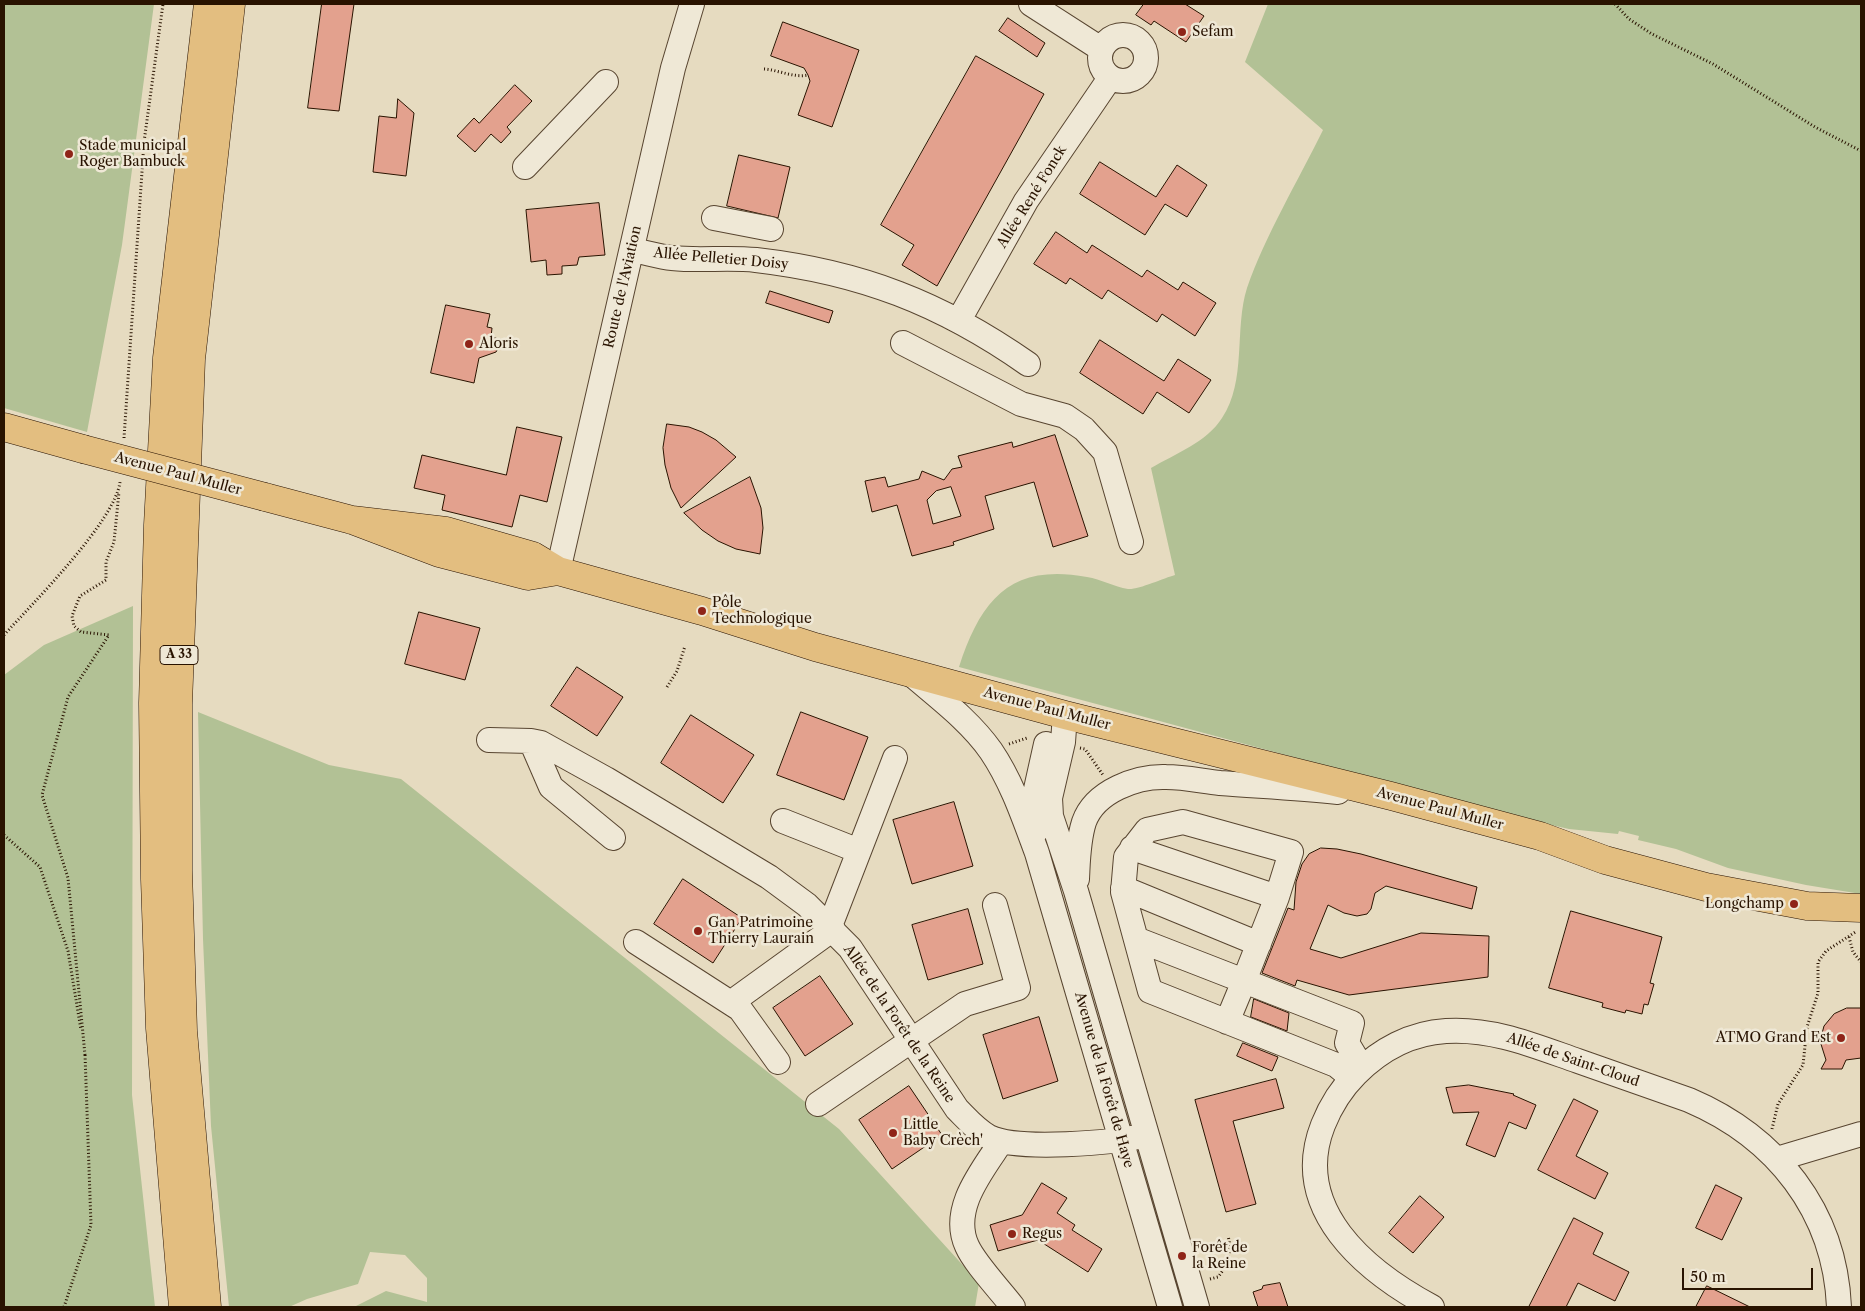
<!DOCTYPE html>
<html>
<head>
<meta charset="utf-8">
<style>
	body { margin:0 }
	#map { position:relative; width:1865px; height:1311px; overflow:hidden; background:#e6dbc0; font-family:"Libre Caslon Text",serif }
	canvas { display:block }
	.frame { position:absolute; inset:0; border:5px solid #291300; pointer-events:none }
	.scale { position:absolute; left:1682px; top:1268px; width:131px; height:22px; box-sizing:border-box; border:2px solid #291300; border-top:0; padding-left:6px; font-size:15px; line-height:18px; white-space:nowrap; color:#291300; -webkit-text-stroke:4px #efe8d6; paint-order:stroke }
</style>
</head>
<body>
<div id="map">
<canvas width="1865" height="1311"></canvas>
<div class="frame"></div>
<div class="scale">50 m</div>
</div>
<script>
const g = document.querySelector('canvas').getContext('2d');
g.lineJoin = 'round';
function fill(path, color) { g.fillStyle = color; g.fill(path, 'evenodd'); }
function strokePath(path, color, width, dash) { g.strokeStyle = color; g.lineWidth = width; g.lineCap = dash ? 'butt' : 'round'; g.setLineDash(dash || []); g.stroke(path); }
function label(font, color, halo, rows, align = 'center') {
  g.font = font + ' "Libre Caslon Text",serif'; g.lineWidth = 5; g.setLineDash([]); g.textBaseline = 'middle'; g.strokeStyle = halo; g.fillStyle = color; for (const [text, x, y, turn = 0] of rows) {
    g.save(); g.translate(x, y); g.rotate((+turn || 0) * Math.PI / 180); g.textAlign = isNaN(turn) ? turn : align; if (halo) g.strokeText(text, 0, 0); g.fillText(text, 0, 0); g.restore();
  }
}
const green = new Path2D(`
	M4,4H154L122,245L87,432L4,408Z
	M1268,4H1861V894L1806,885L1728,868L1676,849L1638,840L1639,836L1619,831L1618,834L1569,829L1516,817L959,667C981,599 1011,563 1087,577C1101,579 1114,587 1128,589C1138,590 1164,578 1175,575L1151,468C1175,454 1207,442 1222,418C1247,381 1234,329 1247,288C1265,236 1299,179 1323,130L1245,62Z
	M133,606L132,1095L155,1307H4V675L44,645Z
	M198,712L329,765L401,779L839,1129L979,1283L975,1307H354L386,1291L427,1302V1278L405,1255L370,1252L358,1284L307,1299L289,1307H229L211,1126L203,939Z`);
const building = new Path2D(`
	M322,4H354L339,111L308,108Z
	M1144,4H1185L1204,16L1186,42L1154,21L1151,25L1136,15Z
	M1008,18L1045,43L1037,57L999,31Z
	M783,22L859,50L832,127L798,115L810,81L808,75L804,68L771,56Z
	M976,56L1044,94L937,286L902,265L914,245L881,225Z
	M515,85L532,101L507,127L511,132L501,143L491,134L475,152L457,136L474,118L479,123Z
	M398,99L414,113L406,176L373,172L379,116L396,118Z
	M739,155L790,167L778,218L727,206Z
	M1100,162L1156,197L1177,165L1207,185L1187,217L1165,204L1145,235L1080,194Z
	M599,203L605,255L579,257L577,265L562,266V274L547,275L546,260L531,262L526,210Z
	M1056,232L1087,253L1092,245L1142,277L1147,270L1178,290L1183,282L1216,303L1195,336L1162,314L1157,322L1108,290L1102,299L1070,278L1066,284L1034,264Z
	M770,291L833,311L829,323L766,303Z
	M446,305L490,314L487,327L492,328L491,337L503,340L496,352L479,358L474,383L431,373Z
	M1100,340L1164,381L1178,359L1211,380L1189,413L1157,392L1143,414L1080,373Z
	M667,424L689,427L702,432L716,440L736,457L681,508L671,488L665,465L663,448Z
	M517,427L562,437L547,502L520,495L512,527L442,510L445,495L414,488L422,455L506,475Z
	M1055,435L1088,536L1053,547L1034,482L985,496L994,529L953,542L954,545L912,556L897,505L872,512L865,481L885,477L888,487L919,479L922,471L944,480L952,469L962,467L958,456L1012,442L1013,447ZM951,487L961,516L933,524L927,500L936,491Z
	M750,477L761,508L763,528L760,554L736,549L718,541L702,530L684,513Z
	M419,612L480,628L465,680L405,664Z
	M577,667L623,697L597,736L551,706Z
	M801,712L868,737L844,800L777,775Z
	M691,715L754,755L723,803L661,763Z
	M954,802L973,866L912,884L893,820Z
	M1321,848L1337,849L1361,854L1477,887L1472,909L1386,886L1375,893L1371,909L1367,914L1357,916L1344,913L1328,905L1310,949L1341,958L1421,933L1489,936L1488,977L1349,995L1297,980L1295,986L1262,973L1288,908L1294,910L1296,882L1302,864L1309,854Z
	M683,879L742,918L713,963L654,924Z
	M968,909L983,964L928,980L912,925Z
	M1571,911L1662,937L1650,983L1654,984L1648,1005L1644,1004L1642,1014L1626,1010L1625,1013L1602,1007L1603,1003L1549,988Z
	M820,976L853,1024L805,1056L773,1008Z
	M1254,999L1289,1013L1287,1031L1251,1017Z
	M1847,1008H1861V1058L1846,1060L1842,1069H1821L1826,1060L1820,1041L1824,1026L1834,1014Z
	M1039,1017L1058,1081L1003,1099L983,1035Z
	M1243,1043L1278,1057L1272,1071L1237,1056Z
	M1276,1079L1284,1108L1233,1121L1256,1204L1226,1212L1195,1100Z
	M1469,1085L1514,1094L1513,1095L1536,1105L1526,1129L1509,1122L1495,1157L1466,1145L1479,1112L1453,1113L1446,1088Z
	M909,1086L942,1135L892,1169L859,1120Z
	M1574,1099L1598,1111L1576,1156L1608,1173L1595,1199L1538,1170Z
	M1042,1183L1067,1198L1057,1213L1075,1225L1072,1230L1102,1249L1088,1272L1038,1240L998,1251L990,1225L1022,1215Z
	M1716,1185L1742,1198L1722,1240L1696,1228Z
	M1420,1196L1444,1217L1413,1253L1389,1233Z
	M1574,1218L1603,1233L1593,1254L1629,1272L1615,1301L1578,1283L1566,1307H1529Z
	M1280,1283L1288,1307H1258L1253,1292L1262,1289L1263,1286Z
	M1707,1286L1750,1307H1696Z`);
const path = new Path2D(`
	M1615,4L1629,19L1652,34L1713,64L1815,127L1861,151
	M764,69C779,70 793,78 808,75
	M124,438L144,142L163,4
	M4,635C33,603 115,521 120,482
	M667,687L677,671L685,646
	M1009,744L1027,738
	M1080,748L1085,749L1103,775
	M4,835L40,867L68,951L81,1030
	M1849,937L1853,952L1861,962
	M85,1055L68,878L42,795L68,697L109,635L81,632L74,626L72,616L80,596L106,580V562L114,542L119,492
	M1772,1129L1778,1104L1803,1065L1807,1027L1818,993V962L1826,951L1857,931
	M1210,1279L1218,1277C1228,1265 1232,1250 1228,1236
	M64,1307L91,1225L85,1054`);
const minor = new Path2D(`
	M1031,4L1101,49
	M1100 58a23 23 0 1 1 46 0a23 23 0 1 1-46 0Z
	M525,167L606,82
	M714,218L771,229
	M632,250C645,252 659,257 672,258C700,261 728,257 756,260C860,272 941,303 1028,364
	M959,320L1026,201L1110,78
	M903,343L1021,404L1065,416L1084,429L1105,452L1131,542
	M558,571L673,68L692,4
	M911,674C939,698 970,721 991,751C1012,782 1024,818 1037,853L1170,1307
	M1065,715L1063,742L1050,798L1051,816L1076,891L1197,1307
	M489,740L531,741L541,743L606,779L769,877L807,905L850,948L957,1109C967,1119 976,1130 989,1137C1018,1151 1114,1143 1146,1135
	M531,741L551,787L613,838
	M783,821L859,851
	M1036,831L1034,798L1046,744
	M1132,848L1277,897
	M1077,879C1078,860 1078,841 1084,822C1095,791 1137,776 1166,777C1184,777 1202,781 1220,783C1259,786 1298,788 1338,792
	M1123,888L1259,944
	M830,926L895,758
	M1136,939L1244,981L1227,1022
	M636,942L740,1009L778,1062
	M732,1002L833,929
	M1352,1078L1336,1065L1150,991L1123,892L1126,857L1147,830L1183,822L1291,852L1277,897L1244,981L1352,1023L1347,1043L1362,1068
	M818,1104L965,1004L1018,988L995,905
	M1001,1142C982,1171 950,1209 967,1246C975,1264 1001,1291 1013,1307
	M1777,1159L1861,1134
	M1432,1307C1365,1271 1290,1209 1323,1125C1331,1105 1341,1089 1356,1074C1380,1050 1411,1033 1446,1031C1493,1028 1535,1046 1578,1061C1615,1074 1652,1087 1689,1100C1776,1137 1835,1211 1839,1307`);
const major = new Path2D(`
	M4,427L83,449
	M265,497L352,520L439,553L528,576L558,571
	M352,520L446,531L533,556L558,571L702,611L815,647L1065,715L1391,796L1540,836L1605,860L1706,887L1807,906L1861,908`);
const highway = new Path2D(`
	M183,1307L160,1028L155,879L153,703L158,525L167,358L208,4
	M207,1307L183,1031L178,871V704L191,359L231,4`);
const majorBridge = new Path2D(`
	M83,449L265,497`);
const markers = [
	[1182,32,5,"#8f2418"],
	[69,154,5,"#8f2418"],
	[469,344,5,"#8f2418"],
	[702,611,5,"#8f2418"],
	[1794,904,5,"#8f2418"],
	[698,931,5,"#8f2418"],
	[1841,1038,5,"#8f2418"],
	[893,1133,5,"#8f2418"],
	[1012,1234,5,"#8f2418"],
	[1182,1256,5,"#8f2418"]
];
const shields = [
	[179,655,38]
];
const shieldNames = [
	["A 33",179,655]
];
const poiNames = [
	["Sefam",1192,32],
	["Stade municipal",79,146],
	["Roger Bambuck",79,162],
	["Aloris",479,344],
	["Pôle",712,603],
	["Technologique",712,619],
	["Longchamp",1784,904,"right"],
	["Gan Patrimoine",708,923],
	["Thierry Laurain",708,939],
	["ATMO Grand Est",1831,1038,"right"],
	["Little",903,1125],
	["Baby Crèch'",903,1141],
	["Regus",1022,1234],
	["Forêt de",1192,1248],
	["la Reine",1192,1264]
];
const streetNames = [
	["Allée René Fonck",1032,197,-58],
	["Allée Pelletier Doisy",721,259,5],
	["Route de l'Aviation",623,287,-77],
	["Avenue Paul Muller",178,474,15],
	["Avenue Paul Muller",1047,709,15],
	["Avenue Paul Muller",1440,809,15],
	["Allée de la Forêt de la Reine",899,1024,56],
	["Allée de Saint-Cloud",1573,1060,19],
	["Avenue de la Forêt de Haye",1104,1080,74]
];
fill(green, '#b2c195');
fill(building, '#e3a18e');
strokePath(building, '#291300', 1);
strokePath(minor, '#584530', 26);
strokePath(major, '#291300', 29);
strokePath(highway, '#291300', 29);
strokePath(path, '#291300', 3, [1, 2.5]);
strokePath(minor, '#efe8d6', 24);
strokePath(major, '#e3be80', 28);
strokePath(highway, '#e3be80', 28);
strokePath(majorBridge, '#291300', 29, []);
strokePath(majorBridge, '#e3be80', 28);
for (const [x, y, r, color] of markers) { const dot = new Path2D(); dot.arc(x, y, r, 0, 2 * Math.PI); g.fillStyle = color; g.fill(dot); strokePath(dot, '#efe8d6', 2); }
for (const [x, y, w] of shields) { const box = new Path2D(); box.roundRect(x - w / 2, y - 9.5, w, 19, 4); g.fillStyle = '#efe8d6'; g.fill(box); strokePath(box, '#291300', 1); }
label('bold 12px', '#291300', null, shieldNames);
label('14px', '#291300', '#efe8d6', poiNames, 'left');
label('14px', '#291300', '#efe8d6', streetNames);
</script>
</body>
</html>
